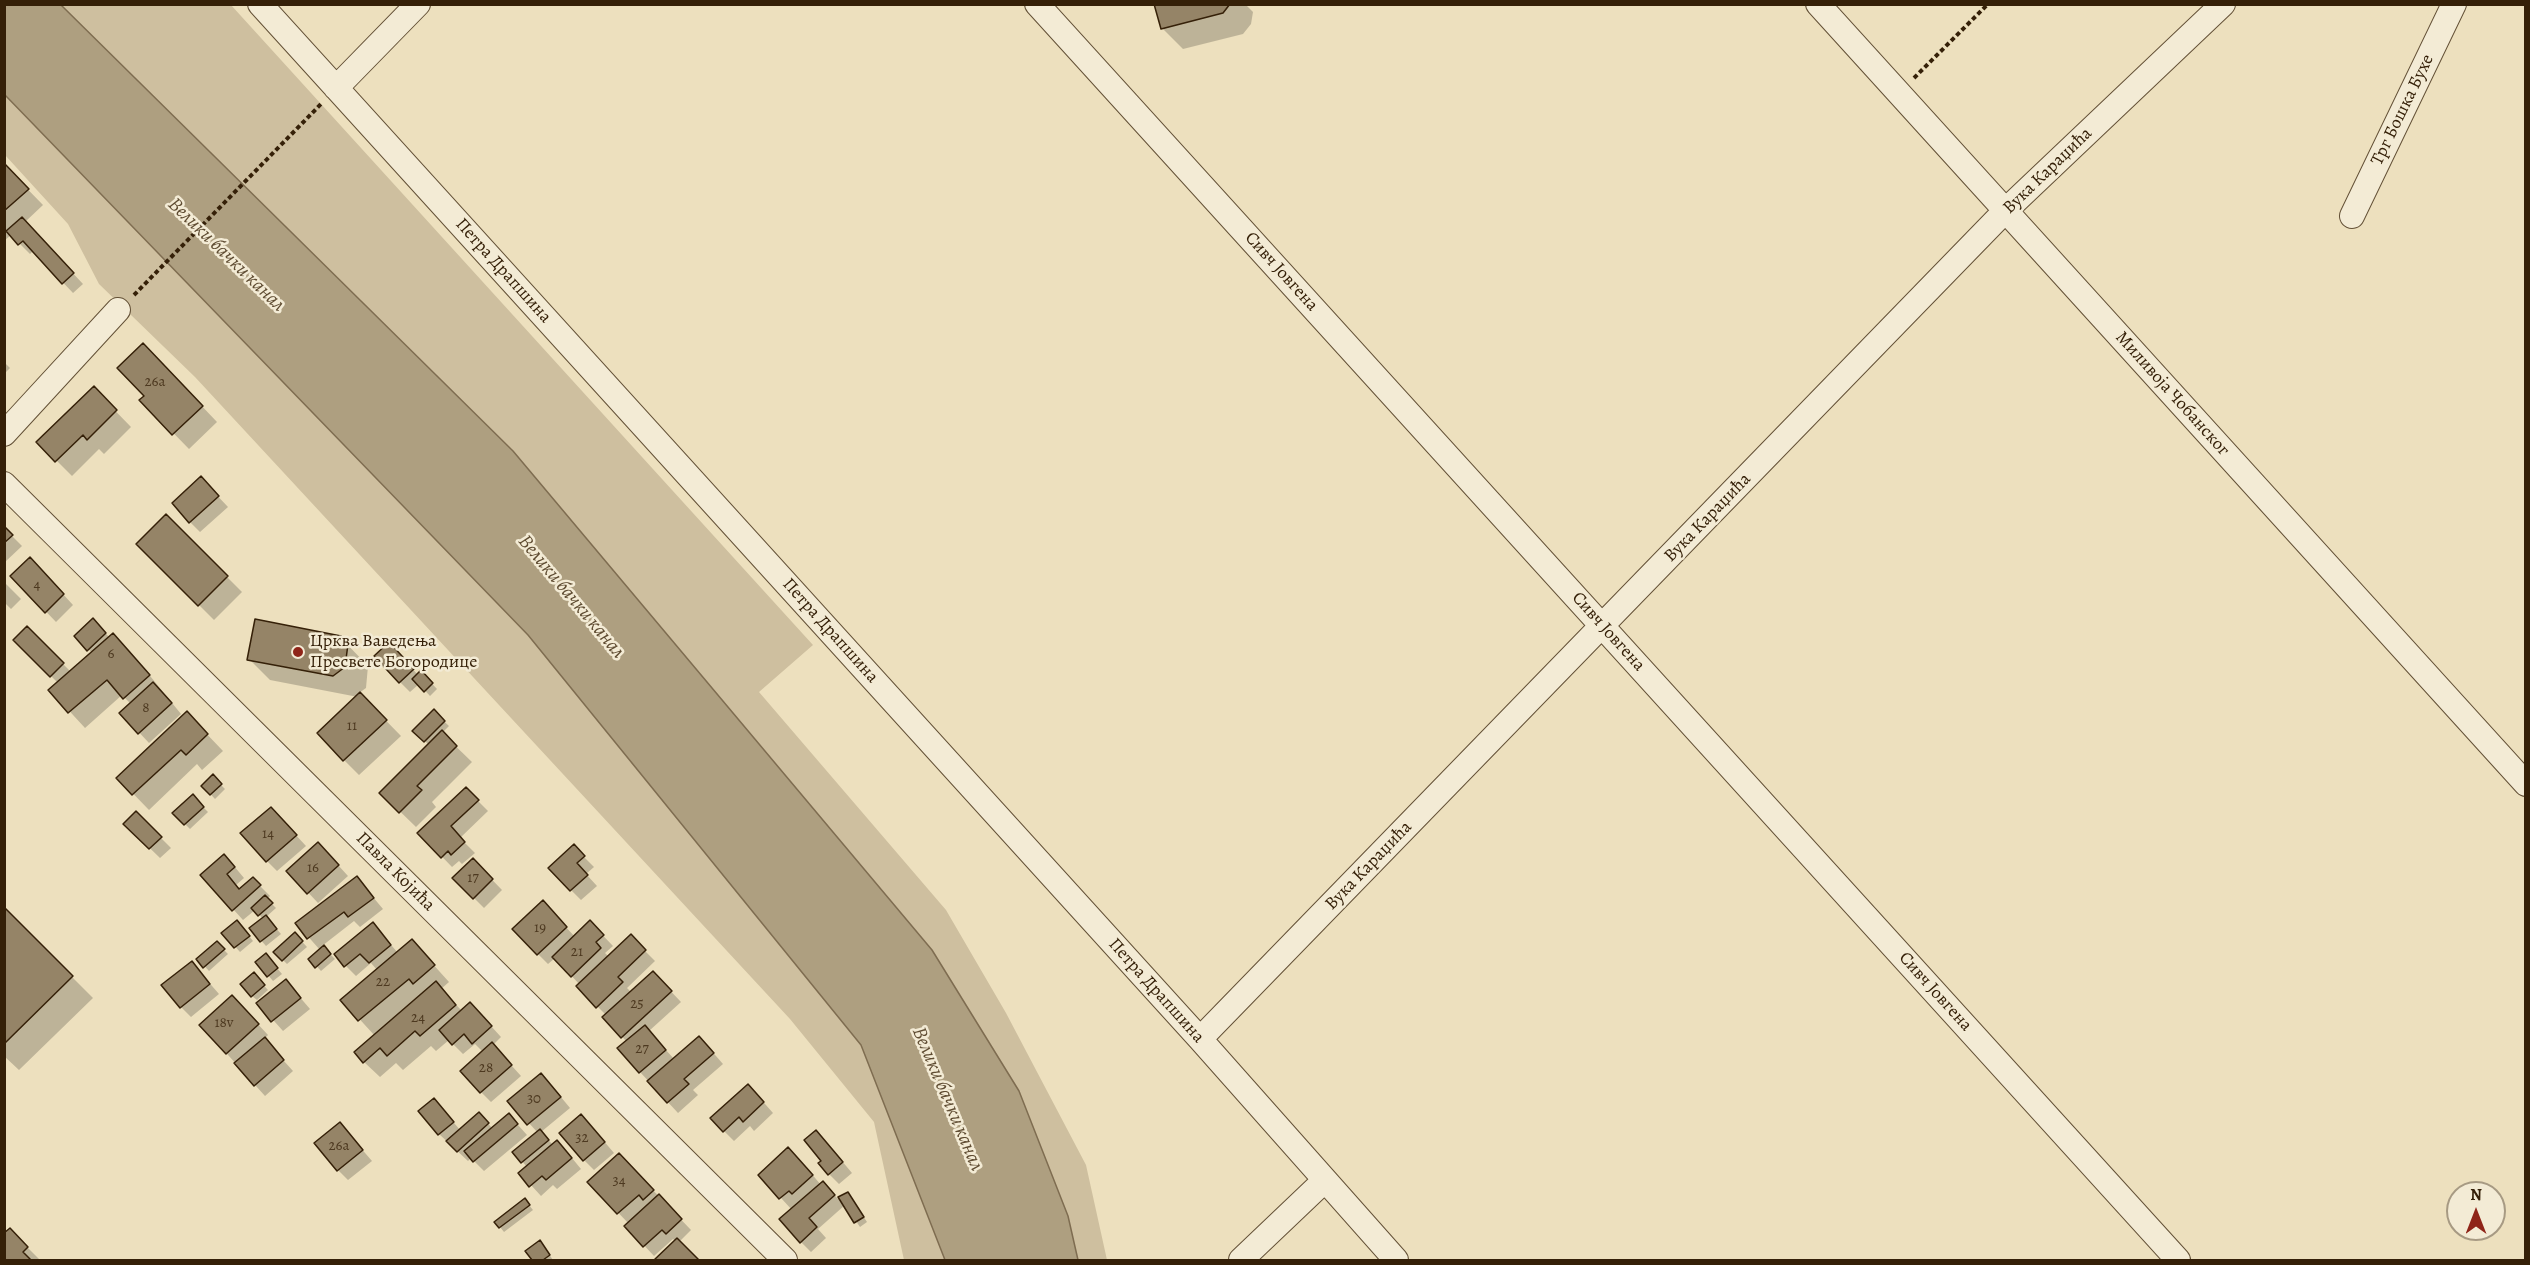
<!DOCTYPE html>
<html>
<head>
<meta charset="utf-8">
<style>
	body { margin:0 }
	#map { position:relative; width:2530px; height:1265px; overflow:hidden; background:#ede0be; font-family:Alegreya,serif }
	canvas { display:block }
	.frame { position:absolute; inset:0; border:6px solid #352008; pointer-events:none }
	.north { position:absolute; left:2446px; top:1181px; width:60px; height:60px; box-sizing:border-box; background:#f3ebd5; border:2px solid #a79a83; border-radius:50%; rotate:0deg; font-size:16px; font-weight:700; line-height:24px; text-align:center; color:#352008 }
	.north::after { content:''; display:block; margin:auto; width:21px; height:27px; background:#8f2418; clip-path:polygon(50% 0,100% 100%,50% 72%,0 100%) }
</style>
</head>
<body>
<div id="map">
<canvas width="2530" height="1265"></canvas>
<div class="frame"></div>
<div class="north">N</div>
</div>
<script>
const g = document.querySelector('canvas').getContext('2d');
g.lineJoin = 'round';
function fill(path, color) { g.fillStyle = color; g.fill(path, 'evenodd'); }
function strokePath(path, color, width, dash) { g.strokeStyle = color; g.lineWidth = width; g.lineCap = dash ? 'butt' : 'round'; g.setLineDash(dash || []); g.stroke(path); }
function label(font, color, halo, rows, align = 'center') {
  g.font = font + ' Alegreya,serif'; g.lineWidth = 5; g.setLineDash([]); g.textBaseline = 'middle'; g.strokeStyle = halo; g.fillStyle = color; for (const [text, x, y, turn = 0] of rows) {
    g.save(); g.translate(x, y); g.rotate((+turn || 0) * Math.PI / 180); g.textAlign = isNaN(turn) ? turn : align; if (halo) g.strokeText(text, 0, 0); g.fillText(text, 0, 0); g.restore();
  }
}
const green = new Path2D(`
	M61,5H231L813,645L759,692L946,910L1006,1013L1086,1165L1107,1260H1078L1068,1216L1019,1091L932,950L513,451Z
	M5,95L528,635L861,1045L945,1260H904L874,1122L790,1019L195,377L99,284L68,224L5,155Z`);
const water = new Path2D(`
	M4,5H61L513,451L932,950L1019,1091L1068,1216L1078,1260H945L861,1045L528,635L5,95Z`);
const shadow = new Path2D(`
	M1156,4H1245L1253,12L1251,24L1243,34L1183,49L1162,28Z
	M4,165L43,205L25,222L83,284L73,293L33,251L30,254L11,235L4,241Z
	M158,360L217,422L189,449L141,400L146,396Z
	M4,362L10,368L4,374Z
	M94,389L131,427L104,454L99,449L72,476L38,442Z
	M211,489L228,507L200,532L190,522Z
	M166,516L242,592L214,620L138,544Z
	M4,528L22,546L4,563Z
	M40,569L73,605L56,622L12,576Z
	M4,582L21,599L11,609L4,602Z
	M93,620L110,638L113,635L129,650L181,714L149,743L121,713L131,704L122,695L85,728L50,690L58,683L15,640L27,628L71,672L92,653L76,636Z
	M340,637L368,666L366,688L359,693L401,736L359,775L344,760L358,697L270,680L249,659Z
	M399,654L418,675L421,672L437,689L430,696L419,684L410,692L400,682Z
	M434,712L449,726L442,733L472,762L432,802L436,807L416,827L381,793L429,745L415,731Z
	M202,729L223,751L202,770L197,764L149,810L118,778Z
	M213,777L225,789L215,799L203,786Z
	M466,789L488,811L460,838L475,853L462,864L459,861L452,867L419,833Z
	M192,796L208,812L190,829L174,813Z
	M136,813L171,848L160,858L125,824Z
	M281,819L306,846L277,871L267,861Z
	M574,847L594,867L586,874L597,886L581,900L571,890Z
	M328,854L348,876L318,903L288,871Z
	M473,860L502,890L484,908L454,878Z
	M234,866L244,878L236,885L240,890L253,879L270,896L267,899L276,908L266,917L281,934L266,946L251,929L263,919L255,910L243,920L202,875Z
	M357,878L383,909L360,927L354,921L322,946L335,959L321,971L310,959L320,950L297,924Z
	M4,909L93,998L19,1070L4,1056Z
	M553,913L575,937L590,922L613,946L605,953L609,957L631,937L655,961L627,988L631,992L663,983L681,1002L649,1031L674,1059L709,1048L723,1064L693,1090L698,1095L678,1113L640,1072L627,1042L604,1017L606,1015L578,987L580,985L555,958L548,964L538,954Z
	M373,924L398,953L412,941L449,982L441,989L462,1011L480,1014L501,1037L493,1045L521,1076L491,1102L481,1092L483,1052L475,1044L463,1054L449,1040L436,1051L431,1046L403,1070L396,1063L380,1077L364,1062L375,1036L342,1000L377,970L371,963L356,976L346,966Z
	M241,926L253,941L240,952L223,933Z
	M295,934L307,947L287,964L275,952Z
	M217,943L228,954L209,971L198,959Z
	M270,960L282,974L273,981L257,962Z
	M192,963L219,994L191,1017L181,1007Z
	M258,979L268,990L257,1000L252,996Z
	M286,981L310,1009L283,1031L258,1003Z
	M242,1007L268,1035L264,1039L293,1071L265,1096L201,1025Z
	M551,1085L570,1108L541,1132L553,1145L567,1152L581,1169L557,1189L553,1185L541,1196L520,1173L527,1167L514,1152L538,1133L509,1101Z
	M758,1096L773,1113L754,1131L750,1126L734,1141L724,1131Z
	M444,1111L460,1130L479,1114L493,1129L509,1115L527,1135L484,1171L471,1158L468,1161L439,1134Z
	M340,1124L372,1161L348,1180L338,1170Z
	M591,1126L614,1153L594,1170L584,1160Z
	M826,1142L852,1173L839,1184L829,1174L823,1161Z
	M799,1159L821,1185L823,1183L838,1199L848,1193L867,1222L860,1227L845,1205L818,1229L826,1238L811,1252L801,1242L792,1210L760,1175Z
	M629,1165L691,1230L679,1242L697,1260H656L676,1242L673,1239L654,1256L626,1226L629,1224L589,1182Z
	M529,1205L533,1210L504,1232L500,1227Z
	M10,1230L40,1260H4V1235Z
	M544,1247L553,1260H534L527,1252Z`);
const building = new Path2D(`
	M1154,4H1230L1223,13L1161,29Z
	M4,163L29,189L4,211Z
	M22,217L74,273L62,284L23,241L18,245L6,231Z
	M143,343L203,406L172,435L139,400L144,396L117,368Z
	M94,386L117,410L87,440L83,435L55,462L36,442Z
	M201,476L219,496L189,523L172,503Z
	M166,514L228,576L198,606L136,544Z
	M4,526L13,535L4,543Z
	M30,557L64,594L45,613L10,576Z
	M93,618L106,633L87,651L74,636Z
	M255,619L341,636L348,644L345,667L333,676L247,660Z
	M27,626L64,663L50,677L13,640Z
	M113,633L150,675L123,699L107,680L68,713L48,690Z
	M389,642L414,669L399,683L374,656Z
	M421,670L433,683L424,692L412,679Z
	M153,682L172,703L138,734L119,713Z
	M360,692L387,720L343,761L317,733Z
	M434,709L445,721L424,742L412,731Z
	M187,711L208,734L186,755L181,750L132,795L116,778Z
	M442,730L457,746L417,786L422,790L399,813L379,793Z
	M213,774L222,784L210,795L201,786Z
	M466,787L479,800L451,826L465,842L451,855L448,851L441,858L417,833Z
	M193,794L204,807L184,825L172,813Z
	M271,807L297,835L266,862L240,833Z
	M136,811L162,837L149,849L123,824Z
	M318,842L339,865L307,894L286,871Z
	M574,844L585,856L577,863L588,875L570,891L548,868Z
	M224,854L235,867L227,874L239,889L253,877L261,885L232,911L200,875Z
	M473,858L493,879L473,899L452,878Z
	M357,876L374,898L348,917L344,912L307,939L295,923Z
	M265,895L273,903L258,916L251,908Z
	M543,900L567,927L537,955L512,929Z
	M4,907L73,976L4,1044Z
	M266,915L277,929L260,942L249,928Z
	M237,920L250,936L234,948L221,933Z
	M590,920L604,935L596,942L601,948L571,977L552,957Z
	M373,922L391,945L369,963L360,954L344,967L334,954Z
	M295,932L303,941L282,961L273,952Z
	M631,934L646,950L618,977L623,982L596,1008L576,986Z
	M412,939L435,965L413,984L409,979L358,1021L340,1000Z
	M217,941L225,949L203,968L196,959Z
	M324,945L331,954L315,968L308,959Z
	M266,953L278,968L267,977L255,962Z
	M192,961L210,984L180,1008L161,985Z
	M653,971L672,991L621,1038L602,1017Z
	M254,972L265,985L251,997L240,984Z
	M286,979L301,998L271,1022L256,1003Z
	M436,981L456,1005L420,1036L415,1031L387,1056L380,1048L363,1063L354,1052Z
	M232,995L259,1024L226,1054L199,1025Z
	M470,1002L492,1026L472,1044L464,1034L452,1045L439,1030Z
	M645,1025L666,1050L639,1073L617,1048Z
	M699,1036L714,1053L684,1079L689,1084L667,1103L647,1081Z
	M265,1037L284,1060L254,1086L234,1063Z
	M492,1042L512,1065L480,1093L460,1071Z
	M541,1073L561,1097L527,1125L507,1101Z
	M748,1084L764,1102L743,1122L739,1117L723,1132L710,1118Z
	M434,1098L454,1122L438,1135L418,1111Z
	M479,1112L489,1123L457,1152L446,1141Z
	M509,1113L518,1124L473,1162L464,1151Z
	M581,1114L605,1142L583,1161L559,1133Z
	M340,1122L363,1150L337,1171L314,1143Z
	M540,1129L549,1140L521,1163L512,1152Z
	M816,1130L843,1162L828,1175L818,1163L821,1161L804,1140Z
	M557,1140L572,1158L546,1180L542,1176L529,1187L518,1173Z
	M788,1147L813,1175L792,1194L789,1191L779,1199L758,1175Z
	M619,1153L654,1190L643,1200L639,1195L617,1214L587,1182Z
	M823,1181L835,1195L809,1218L817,1227L800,1243L779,1219Z
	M848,1192L864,1217L854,1223L838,1197Z
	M659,1194L682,1219L666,1234L662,1230L643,1247L624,1226Z
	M525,1198L530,1205L499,1228L494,1222Z
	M10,1228L28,1247L23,1252L31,1260H4V1233Z
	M677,1238L699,1260H654Z
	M540,1240L550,1255L543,1260H532L525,1251Z`);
const path = new Path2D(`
	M1914,78L1988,4
	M134,295L322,103`);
const minor = new Path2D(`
	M260,4L1200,1039L1396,1260
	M1037,4L2178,1260
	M1818,4L2526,784
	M336,88L418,4
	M2352,216L2454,4
	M4,434L118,310
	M4,484L785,1260
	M1200,1039L2005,211L2223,4
	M1241,1260L1325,1180`);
const markers = [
	[298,652,6,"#8f2418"]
];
const numberNames = [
	["26a",155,382],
	["4",37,585],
	["6",111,654],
	["8",146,708],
	["11",352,726],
	["14",268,834],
	["16",313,868],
	["17",473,878],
	["19",540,928],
	["21",577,952],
	["22",383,982],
	["25",637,1004],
	["24",418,1018],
	["18v",224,1023],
	["27",642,1049],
	["28",486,1068],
	["30",534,1099],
	["32",582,1138],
	["26a",339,1146],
	["34",619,1181]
];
const streetNames = [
	["Трг Бошка Бухе",2403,110,-64],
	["Вука Караџића",2048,171,-44],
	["Петра Драпшина",503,271,48],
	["Сивч Јовгена",1281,272,48],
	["Миливоја Чобанског",2172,394,48],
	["Вука Караџића",1708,518,-46],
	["Петра Драпшина",830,631,48],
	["Сивч Јовгена",1608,632,48],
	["Вука Караџића",1369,866,-46],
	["Павла Којића",395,872,45],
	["Петра Драпшина",1156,991,48],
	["Сивч Јовгена",1935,992,48]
];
const poiNames = [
	["Црква Ваведења",310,642],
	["Пресвете Богородице",310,663]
];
const waterNames = [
	["Велики бачки канал",226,255,44],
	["Велики бачки канал",571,597,50],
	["Велики бачки канал",947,1099,67]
];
fill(green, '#cebf9f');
fill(water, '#ae9f80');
strokePath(water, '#7e6c50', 1.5);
fill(shadow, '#0003');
fill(building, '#958467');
strokePath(building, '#352008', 1.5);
strokePath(minor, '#635036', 26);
strokePath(path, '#352008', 4, [4.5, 3]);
strokePath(minor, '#f3ebd5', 24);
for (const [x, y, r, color] of markers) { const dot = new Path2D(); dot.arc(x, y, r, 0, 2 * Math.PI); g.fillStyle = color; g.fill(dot); strokePath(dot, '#f3ebd5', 2); }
label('15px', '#4d3920', null, numberNames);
label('18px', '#352008', '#f3ebd5', streetNames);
label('18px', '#352008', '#f3ebd5', poiNames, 'left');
label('italic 20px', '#5f4c32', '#f3ebd5', waterNames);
</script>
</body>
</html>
